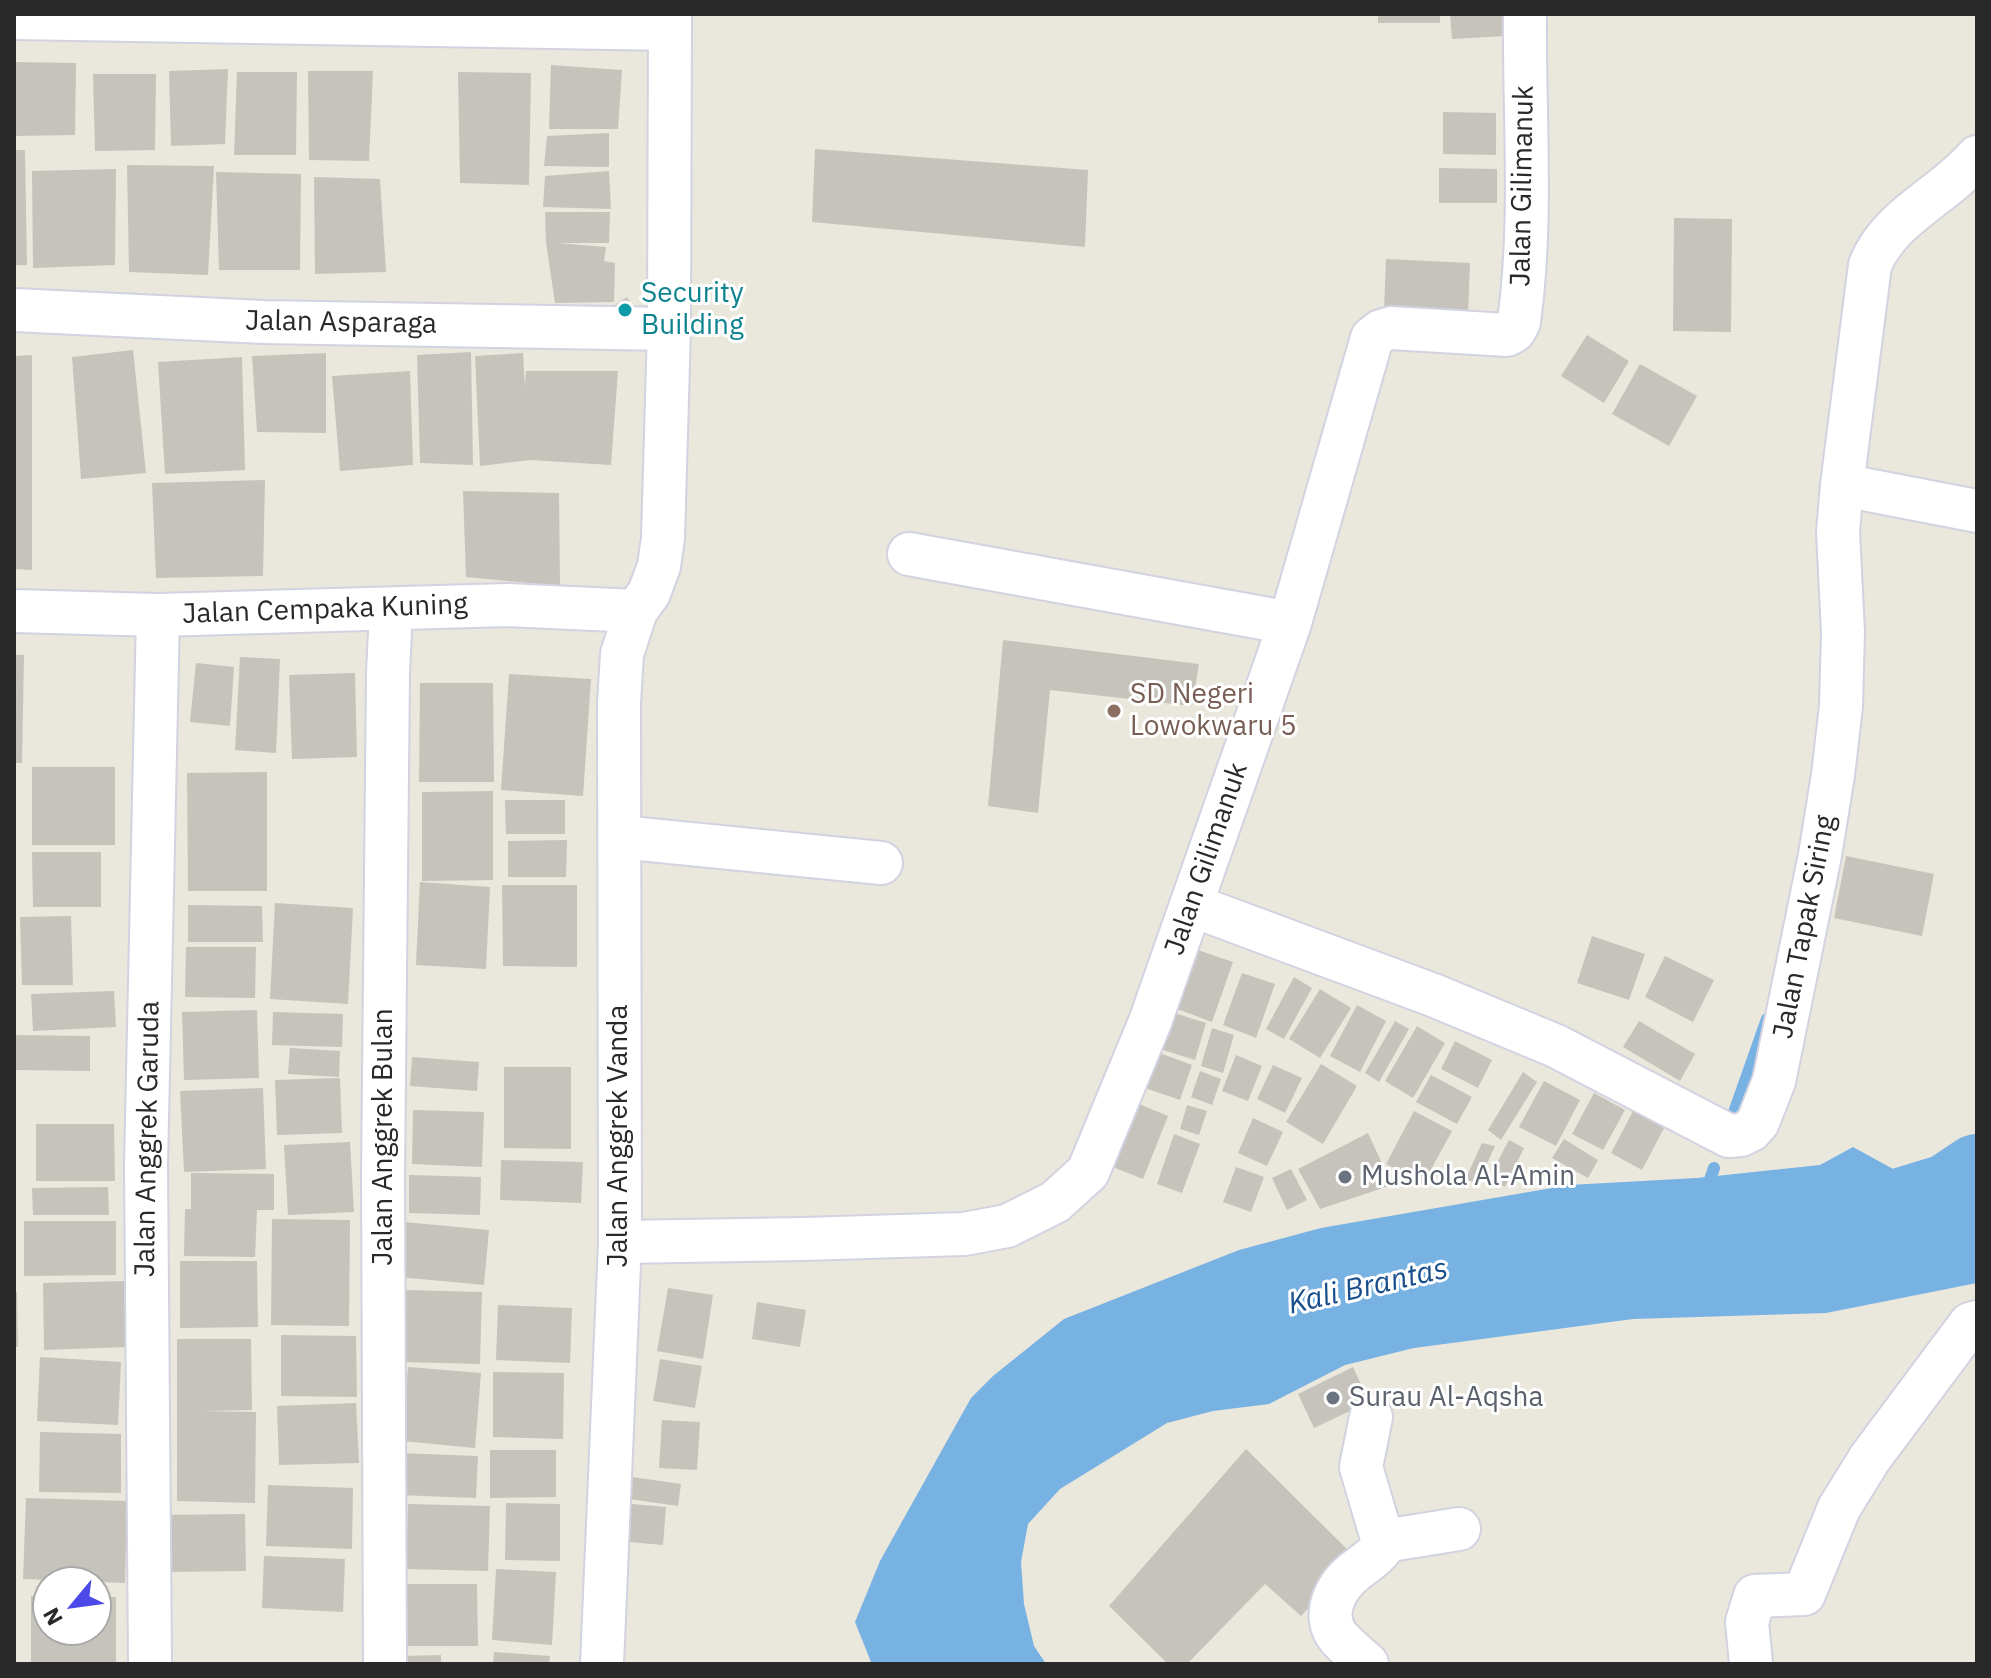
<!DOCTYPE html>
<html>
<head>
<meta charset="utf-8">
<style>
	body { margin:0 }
	#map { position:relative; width:1991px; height:1678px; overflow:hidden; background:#eae7dc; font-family:"IBM Plex Sans",sans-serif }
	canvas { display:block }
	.frame { position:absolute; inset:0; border:16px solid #292929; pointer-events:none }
	.north { position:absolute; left:32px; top:1566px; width:80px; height:80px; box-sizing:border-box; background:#fff; border:2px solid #a9a9a9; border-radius:50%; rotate:241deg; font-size:22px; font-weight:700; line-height:32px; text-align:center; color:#292929 }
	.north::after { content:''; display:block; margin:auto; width:28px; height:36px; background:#4b4ae9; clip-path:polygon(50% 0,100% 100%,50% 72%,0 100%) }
</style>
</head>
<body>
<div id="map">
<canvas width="1991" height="1678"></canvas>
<div class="frame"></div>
<div class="north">N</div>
</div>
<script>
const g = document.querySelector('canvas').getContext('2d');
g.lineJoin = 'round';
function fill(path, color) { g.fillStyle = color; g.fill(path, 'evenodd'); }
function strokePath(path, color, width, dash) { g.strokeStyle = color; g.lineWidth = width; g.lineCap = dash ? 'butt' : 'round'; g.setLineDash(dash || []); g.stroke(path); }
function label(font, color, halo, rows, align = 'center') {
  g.font = font + ' "IBM Plex Sans",sans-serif'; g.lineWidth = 6; g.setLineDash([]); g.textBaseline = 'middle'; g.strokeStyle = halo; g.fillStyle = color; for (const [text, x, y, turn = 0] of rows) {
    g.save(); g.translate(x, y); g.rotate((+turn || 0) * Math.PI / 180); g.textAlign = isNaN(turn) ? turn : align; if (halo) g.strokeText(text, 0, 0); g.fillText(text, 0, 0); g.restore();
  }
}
const water = new Path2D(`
	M1853,1147L1977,1215V1283L1826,1313L1633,1319L1414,1348L1345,1365L1269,1404L1213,1411L1167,1423L1060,1489L1028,1524L1021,1562L1024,1604L1034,1646L1046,1664L871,1662L855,1622L880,1561L971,1398L993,1376L1064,1319L1239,1250L1321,1228L1569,1185L1697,1178L1820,1165Z`);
const stream = new Path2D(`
	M1732,1118L1767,1019
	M1706,1191L1714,1168`);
const river = new Path2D(`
	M1842,1223L1947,1191L1977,1171`);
const building = new Path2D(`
	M1378,14H1440V23H1378Z
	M1450,14H1504L1505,36L1452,39Z
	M14,62L76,63L75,135L14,136Z
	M551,65L622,70L618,129H549Z
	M228,69L225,144L171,146L169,71Z
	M308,71H373L369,161L309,160Z
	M237,72H297L296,155H234Z
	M458,72L531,73L529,185L460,183Z
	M93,74H156L155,150L95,151Z
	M1443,112L1496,113V155L1443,154Z
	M609,133V167L544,166L547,136Z
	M815,149L1088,170L1085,247L812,222Z
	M14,150H25L27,265H14Z
	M127,165L214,166L208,275L129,272Z
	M1439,168L1497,169V203H1439Z
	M116,169L115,265L33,268L32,171Z
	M609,171L611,209L543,207L545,176Z
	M216,172L301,174L300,270H219Z
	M314,177L380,179L386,272L315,274Z
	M545,212H610L609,243H557L606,247L604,261L615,263L614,302L555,303L546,242Z
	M1674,218L1732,219L1731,332L1673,331Z
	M1386,259L1470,263L1468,315L1384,311Z
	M627,297L636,314L623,322L613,306Z
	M1587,335L1629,361L1604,403L1561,376Z
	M133,350L146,473L81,479L72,357Z
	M471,352L473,465L420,463L417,355Z
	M326,353V433L257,432L252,356Z
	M523,353L525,387L526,371H618L611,465L530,460L480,466L475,356Z
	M32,355V570L14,569V356Z
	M242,357L245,470L165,474L158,362Z
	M1640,364L1697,396L1669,446L1612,414Z
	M410,371L413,465L340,471L332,376Z
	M265,480L263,576L156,578L152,483Z
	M463,491L559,493L560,586L466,577Z
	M1003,640L1199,664L1192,706L1050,690L1038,813L988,806Z
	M14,655H24L22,763H14Z
	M240,657L280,659L276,753L235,750Z
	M196,663L234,667L230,726L190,722Z
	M355,673L357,757L292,759L289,675Z
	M509,674L591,679L583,796L501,790Z
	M420,683H493L494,782H419Z
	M32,767H115V845H32Z
	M267,772V891H188L187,773Z
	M493,791V880L422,881V792Z
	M505,800H565V834H506Z
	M567,840L566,877H508V841Z
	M32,852H101V907H33Z
	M1846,856L1934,874L1922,936L1834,918Z
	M420,882L490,887L486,969L416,965Z
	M502,885H577V967L503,966Z
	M275,903L353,908L348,1004L270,999Z
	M188,905L262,906L263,942H188Z
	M71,916L73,985H22L20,917Z
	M1592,936L1645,954L1629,1000L1577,983Z
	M186,947H256L255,998L185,997Z
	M1192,948L1233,962L1212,1022L1172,1007Z
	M1665,956L1714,980L1693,1022L1645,997Z
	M1242,973L1275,984L1256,1038L1223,1025Z
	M1294,977L1312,988L1284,1039L1266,1029Z
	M1320,989L1351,1008L1320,1058L1289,1039Z
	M114,991L116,1027L33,1031L31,994Z
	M1357,1005L1386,1021L1360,1072L1330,1056Z
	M257,1010L259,1078L184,1080L182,1012Z
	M1168,1011L1206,1023L1195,1060L1157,1048Z
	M273,1012L343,1014L342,1047L272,1045Z
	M1395,1021L1409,1029L1379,1082L1365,1073Z
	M1639,1021L1695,1054L1680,1081L1623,1047Z
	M1417,1026L1445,1043L1413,1098L1385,1081Z
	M1212,1028L1234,1035L1223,1073L1201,1066Z
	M15,1035L90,1036V1071L16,1070Z
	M1455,1041L1492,1060L1478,1088L1441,1069Z
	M290,1048L340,1051L339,1077L288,1074Z
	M1157,1052L1192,1065L1180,1100L1145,1088Z
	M1236,1055L1262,1066L1248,1101L1222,1091Z
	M412,1057L479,1062L477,1091L410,1086Z
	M1321,1064L1357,1086L1323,1144L1286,1122Z
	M1273,1065L1302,1078L1285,1113L1257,1099Z
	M504,1067H571V1149L504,1148Z
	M1200,1071L1221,1079L1212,1105L1191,1097Z
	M1523,1072L1537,1082L1501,1140L1488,1130Z
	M1431,1075L1472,1097L1457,1124L1416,1102Z
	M340,1078L342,1133L277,1135L275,1080Z
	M1544,1081L1580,1100L1556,1146L1519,1127Z
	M263,1088L266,1169L184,1172L180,1091Z
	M1594,1093L1625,1110L1603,1150L1572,1134Z
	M1139,1104L1168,1116L1143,1179L1113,1167Z
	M1187,1105L1207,1111L1199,1135L1180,1129Z
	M413,1110L484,1112L482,1167L412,1164Z
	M1414,1111L1452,1131L1423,1184L1386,1164Z
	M1633,1111L1664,1128L1642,1170L1611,1153Z
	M1253,1118L1283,1132L1267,1166L1238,1153Z
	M36,1124H114L115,1181H36Z
	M1368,1133L1392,1185L1320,1209L1298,1169Z
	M1174,1134L1200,1144L1182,1193L1157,1184Z
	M1564,1139L1598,1160L1588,1178L1552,1158Z
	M1509,1140L1524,1148L1505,1187L1489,1178Z
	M350,1142L354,1212L288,1215L284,1145Z
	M1482,1143L1495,1146L1478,1183L1465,1180Z
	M501,1160L583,1162L581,1203L500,1200Z
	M1236,1167L1264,1177L1251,1212L1223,1202Z
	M1291,1169L1307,1200L1287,1210L1272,1178Z
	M191,1173L274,1174V1210H257L255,1257L184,1256L185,1209H191Z
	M409,1175L481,1177L480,1215L409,1213Z
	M108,1187L109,1215H33L32,1188Z
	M272,1219L350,1220L349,1326L271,1325Z
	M24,1221H116V1275L24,1276Z
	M404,1222L489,1230L484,1285L399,1277Z
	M180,1261H257L258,1327L180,1328Z
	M127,1281L129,1347L44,1350L43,1283Z
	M668,1288L713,1295L703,1359L657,1351Z
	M405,1290L482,1292L480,1364L403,1362Z
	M14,1292H17L18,1347H14Z
	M757,1302L806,1310L800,1347L752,1339Z
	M498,1305L572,1308L570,1363L496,1360Z
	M281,1335L356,1336L357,1397L281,1396Z
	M177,1339H251L252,1410L200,1411L256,1412L255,1503L177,1501Z
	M40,1357L121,1362L118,1425L37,1421Z
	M660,1359L702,1366L695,1408L653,1401Z
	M408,1367L481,1373L475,1448L402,1441Z
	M1353,1367L1369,1402L1314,1428L1298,1394Z
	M493,1372L564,1373L563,1439L493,1437Z
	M356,1403L359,1463L279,1465L277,1406Z
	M662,1420L700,1422L697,1470L659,1468Z
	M40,1432L121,1434V1493L39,1492Z
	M1246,1449L1355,1557L1301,1616L1265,1584L1187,1664H1168L1109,1606Z
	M490,1450H556V1497L490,1498Z
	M399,1453L478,1456L476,1498L398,1495Z
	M632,1477L681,1484L678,1506L629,1499Z
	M268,1485L353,1488L352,1549L266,1546Z
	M26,1498L127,1501L125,1583L23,1579Z
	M506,1503L560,1504V1561L505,1560Z
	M621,1503L666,1507L663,1545L618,1541Z
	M408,1504L490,1506L488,1571L406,1569Z
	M245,1514L246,1571L162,1572L161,1515Z
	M264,1556L345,1559L343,1612L262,1608Z
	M496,1569L556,1572L552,1645L492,1640Z
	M405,1584H477L478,1646H405Z
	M31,1596H48V1630H96V1597H116V1664H31Z
	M494,1652L550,1656L549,1664H493Z
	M441,1655V1664H400V1656Z`);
const minor = new Path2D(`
	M14,18L670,29
	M14,310L263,322L669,329
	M1842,485L1977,511
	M909,554L1290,623
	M14,611L158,615L507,605L636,611
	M620,837L881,863
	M1191,905L1433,995L1556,1046L1729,1136L1741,1135L1751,1130L1758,1122L1774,1081L1820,855L1833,775L1841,706L1843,632L1838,532L1842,485L1870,265C1890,216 1944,196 1977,157
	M620,1242L804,1239L964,1234L1007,1226L1055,1202L1088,1172L1150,1022L1290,623L1372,338L1381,331L1391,328L1507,335L1514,331L1519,322C1533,220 1524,117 1525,14
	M1384,1541L1459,1529
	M150,1664L146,1165L158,615
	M385,1664L383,1176L388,673L391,610
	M602,1664L620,1242L619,703L622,654L636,611L649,593L659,566L663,538L669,329L670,14
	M1367,1664C1358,1656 1347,1647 1339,1638C1320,1615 1336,1586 1355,1571C1365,1563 1377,1556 1384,1545L1361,1467L1371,1417
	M1751,1664L1747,1622L1755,1596L1804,1594L1839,1508L1870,1458L1970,1324L1977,1322`);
const markers = [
	[625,310,8,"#0f9aa8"],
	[1114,711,8,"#8d6e63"],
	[1345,1177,8,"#6b7280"],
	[1333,1398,8,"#6b7280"]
];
const streetNames = [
	["Jalan Gilimanuk",1523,186,-89],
	["Jalan Asparaga",341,323,1],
	["Jalan Cempaka Kuning",325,610,-2],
	["Jalan Gilimanuk",1207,859,-71],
	["Jalan Tapak Siring",1805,927,-79],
	["Jalan Anggrek Vanda",619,1136,-90],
	["Jalan Anggrek Bulan",384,1137,-90],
	["Jalan Anggrek Garuda",148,1139,-89]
];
const cultureNames = [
	["Security",641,294],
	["Building",641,326]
];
const educationNames = [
	["SD Negeri",1130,695],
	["Lowokwaru 5",1130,727]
];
const worshipNames = [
	["Mushola Al-Amin",1361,1177],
	["Surau Al-Aqsha",1349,1398]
];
const waterNames = [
	["Kali Brantas",1368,1287,-13]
];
fill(water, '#78b2e3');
strokePath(stream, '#78b2e3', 12);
strokePath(river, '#78b2e3', 74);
fill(building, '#c6c3bc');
strokePath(minor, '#d2d2e1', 46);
strokePath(minor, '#fff', 42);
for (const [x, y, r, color] of markers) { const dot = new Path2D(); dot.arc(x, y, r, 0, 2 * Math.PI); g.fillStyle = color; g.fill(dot); strokePath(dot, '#fff', 3); }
label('28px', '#292929', '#fff', streetNames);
label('28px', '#0d838f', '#fff', cultureNames, 'left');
label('28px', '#785e54', '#fff', educationNames, 'left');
label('28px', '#5b616d', '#fff', worshipNames, 'left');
label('italic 30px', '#194f8d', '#fff', waterNames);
</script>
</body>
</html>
